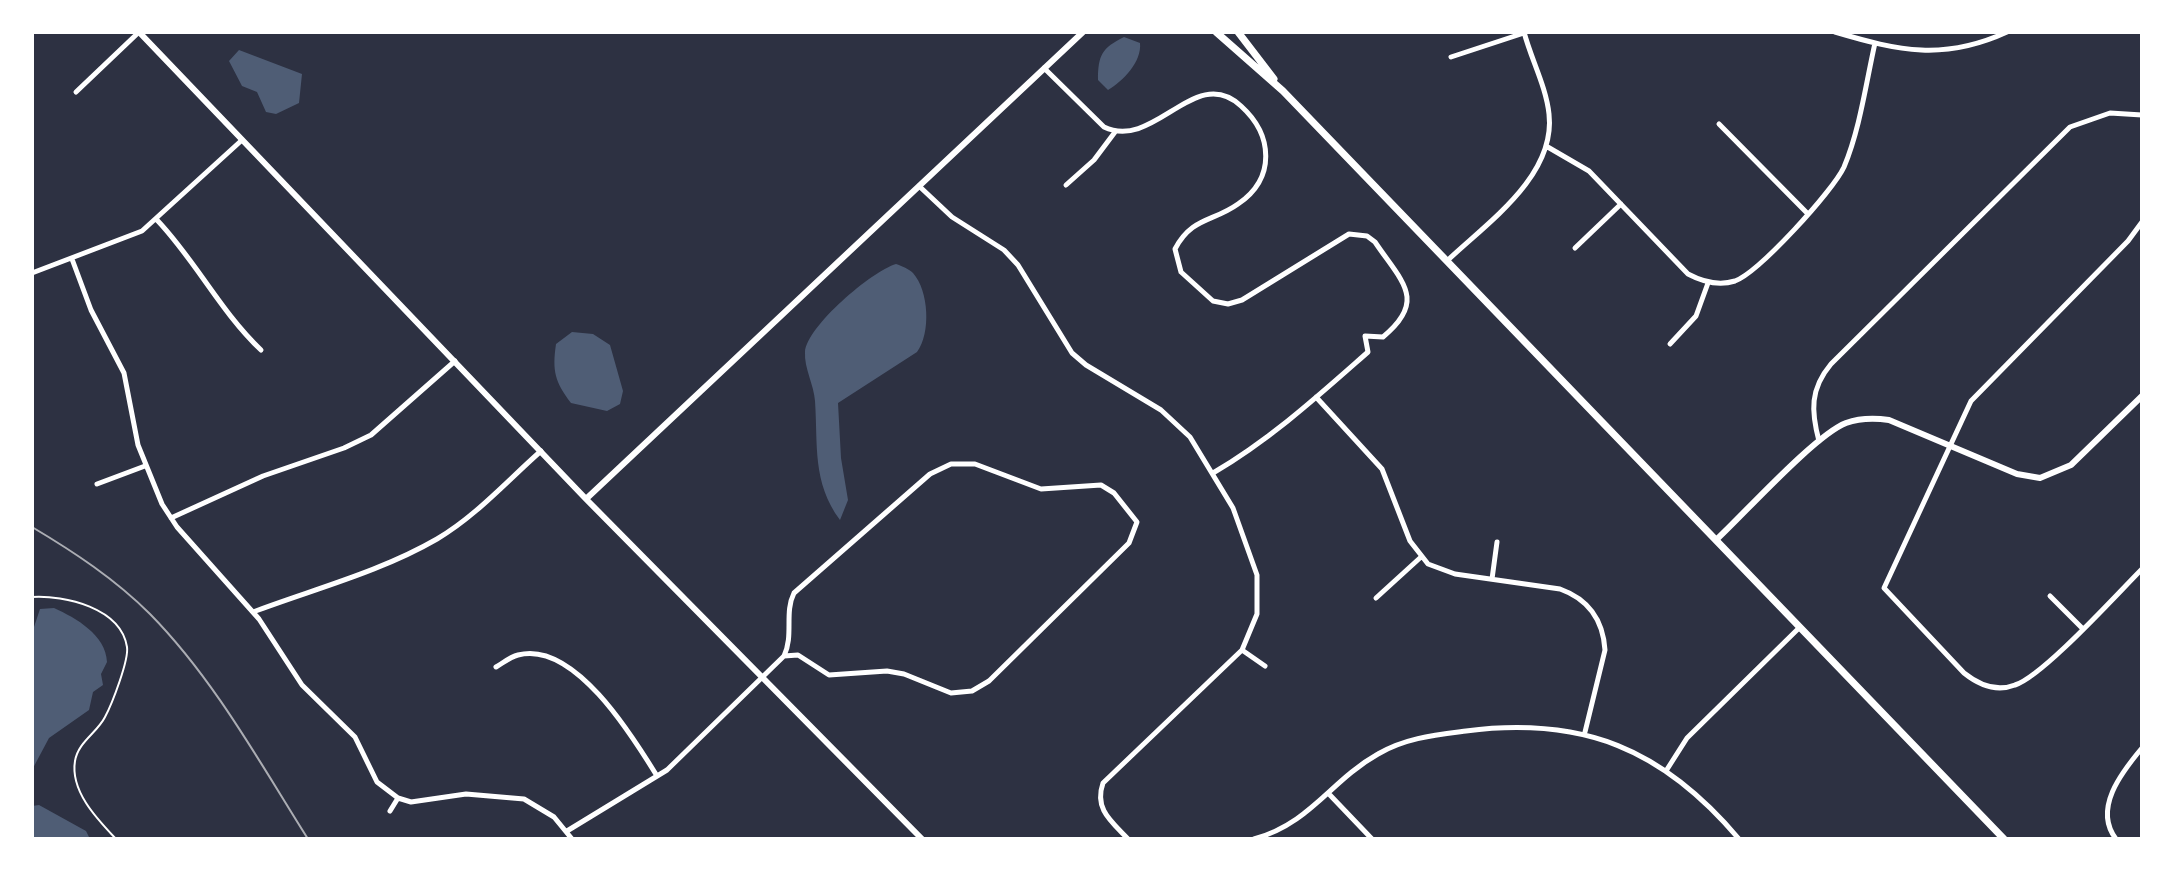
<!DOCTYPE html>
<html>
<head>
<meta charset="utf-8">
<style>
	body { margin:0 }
	#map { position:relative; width:2174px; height:871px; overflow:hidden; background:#2d3142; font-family:"Times New Roman",serif }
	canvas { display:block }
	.frame { position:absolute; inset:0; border:34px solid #fff; pointer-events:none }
</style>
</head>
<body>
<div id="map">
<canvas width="2174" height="871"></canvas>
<div class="frame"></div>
</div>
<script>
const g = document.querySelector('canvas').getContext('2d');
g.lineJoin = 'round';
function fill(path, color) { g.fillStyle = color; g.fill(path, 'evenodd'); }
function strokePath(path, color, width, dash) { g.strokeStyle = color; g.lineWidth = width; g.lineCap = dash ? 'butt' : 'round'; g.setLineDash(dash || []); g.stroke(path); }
const water = new Path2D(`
	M1124,37L1140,43C1142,62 1123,81 1108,90L1098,80C1098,55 1102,48 1124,37Z
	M239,50L302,74L299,103L276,114L266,112L257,92L242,86L229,61Z
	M896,264C902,266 909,269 913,273C929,291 931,333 917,352L838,403L841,458L848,500L840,520C812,482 818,445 815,401C814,385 804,368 805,352C807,326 872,271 896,264Z
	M572,332L593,334L610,345L623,391L620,404L607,411L571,403C555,382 552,371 556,344Z
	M54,608C76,618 106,635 107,662L101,674L103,685L93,692L89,710L49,738L32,770V633L40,609Z
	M39,805L86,831L90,839H32V806Z`);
const path = new Path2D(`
	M32,597C65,595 121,608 127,647C129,660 112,704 105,717C97,733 78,742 75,761C70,791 97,819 116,839`);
const minor = new Path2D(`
	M1835,32C1899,51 1944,61 2007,32
	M1451,57L1524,33
	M1044,68L1104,127C1155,151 1195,63 1241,106C1273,135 1276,178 1238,204C1213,222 1192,217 1175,249L1181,272L1213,301L1228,304L1242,300L1349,234L1367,236L1375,242C1401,281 1428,300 1383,337L1365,336L1368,352C1318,396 1271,439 1213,473
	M76,92L139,32
	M1719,124L1808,214
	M1546,146L1589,171L1688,274C1703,282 1719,286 1735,281C1759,272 1833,191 1844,167C1860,129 1866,83 1875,43
	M1066,185L1094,160L1115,132
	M919,186L952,217L1004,250L1018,265L1072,353L1086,365L1161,410L1190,437L1233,508L1257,575V614L1242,650L1103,783C1094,809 1111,821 1128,839
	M157,220C196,261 220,311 261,350
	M2142,222L2128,241L1971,401L1884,588L1964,673C1979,685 1997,692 2015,685C2043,676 2117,594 2142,569
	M1575,248L1621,204
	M72,259L91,310L124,373L138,445L162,504L177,527L259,619L302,685L355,737L377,782L398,798L411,802L466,794L524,799L554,817L572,839
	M1448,260C1487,223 1556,176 1549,114C1546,86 1531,59 1524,32
	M32,273L142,231L242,140
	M1670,344L1696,316L1708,283
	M1316,397L1382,469L1410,541L1428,564L1455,574L1560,589C1588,599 1603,619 1605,650L1585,732
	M1819,441C1811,411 1810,389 1831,364L2070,127L2110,113L2142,115
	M97,484L145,466
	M171,518L263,476L344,448L371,435L455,361
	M1492,579L1497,542
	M2050,596L2082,628
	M1376,598L1421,557
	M253,612C314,589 380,572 437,539C476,516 508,480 541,451
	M1242,650L1265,666
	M496,667C503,663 510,657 518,655C574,640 633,737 657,776
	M1666,771L1687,738L1800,627
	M1329,794L1372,839
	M390,811L398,798
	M567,831L667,770L784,656C794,635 784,613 794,593L930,474L951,464H975L1041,489L1101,485L1114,493L1137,522L1129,543L989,681L972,691L951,693L904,674L887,671L829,675L798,655L784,656
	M1254,839C1311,823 1330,781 1378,754C1405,738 1435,735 1466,731C1583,716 1663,749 1739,839
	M2116,839C2093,809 2121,773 2142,748`);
const tertiary = new Path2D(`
	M139,32L586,499L922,839
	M586,499L1083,32
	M1716,540C1744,514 1815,435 1846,423C1860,418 1875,418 1889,420L2017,474L2040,478L2071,465L2142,396`);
const secondary = new Path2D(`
	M1216,32L1283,91L2004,839
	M1238,32L1274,79`);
const rail = new Path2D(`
	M32,527C74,552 115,579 150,614C214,679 260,763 308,839`);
fill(water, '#4f5d75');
strokePath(path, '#fff', 2);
strokePath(minor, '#fff', 5);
strokePath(tertiary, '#fff', 6);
strokePath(secondary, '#fff', 7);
strokePath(rail, '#abadb3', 2);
</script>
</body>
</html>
